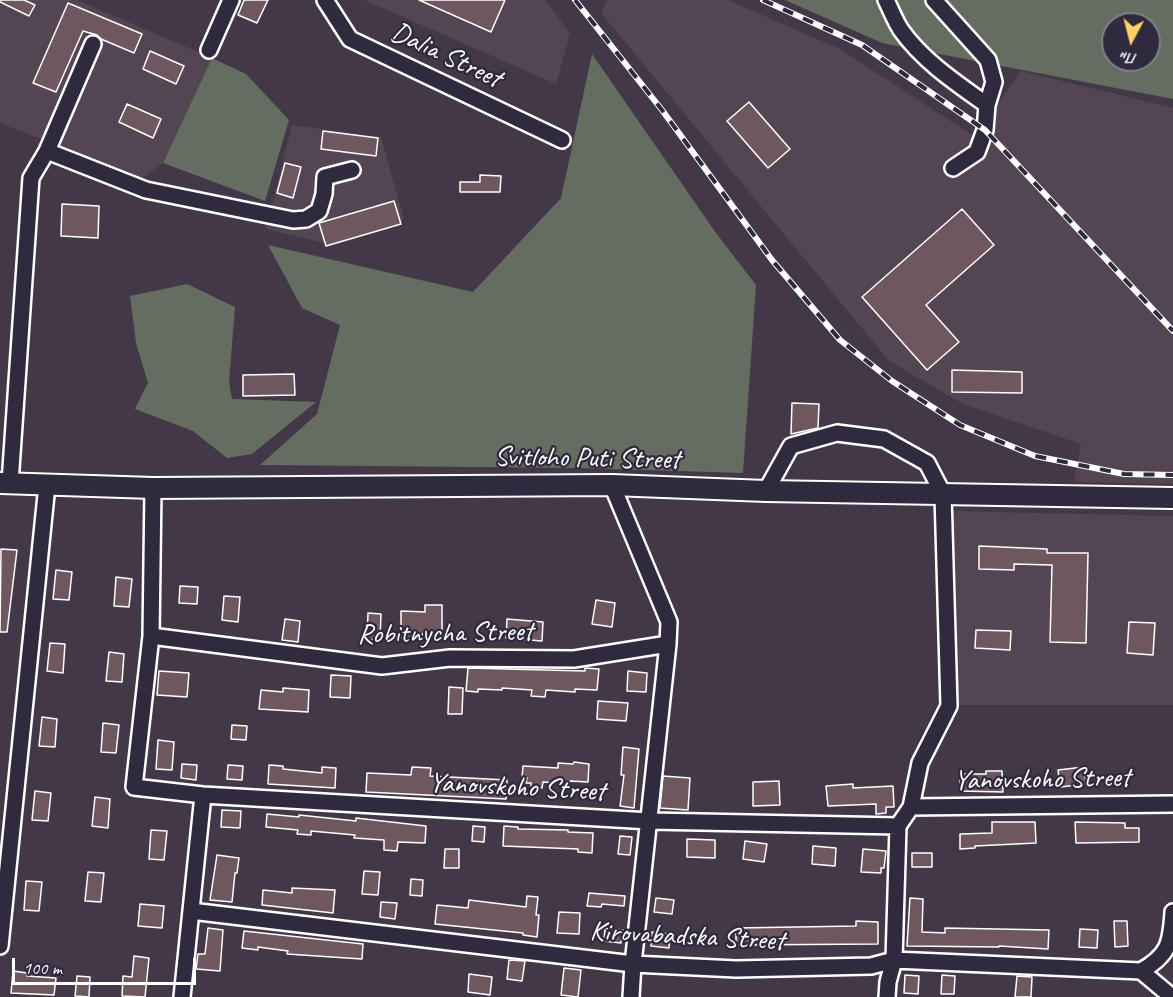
<!DOCTYPE html>
<html>
<head>
<meta charset="utf-8">
<style>
	body { margin:0 }
	#map { position:relative; width:1173px; height:997px; overflow:hidden; background:#423847; font-family:Caveat,sans-serif }
	canvas { display:block }
	.north { position:absolute; left:1101px; top:12px; width:60px; height:60px; box-sizing:border-box; background:#2f2a3d; border:2px solid #827f8b; border-radius:50%; rotate:187deg; font-size:16px; font-weight:700; line-height:24px; text-align:center; color:#fff }
	.north::after { content:''; display:block; margin:auto; width:21px; height:27px; background:#ffd166; clip-path:polygon(50% 0,100% 100%,50% 72%,0 100%) }
	.scale { position:absolute; left:12px; top:958px; width:184px; height:27px; box-sizing:border-box; border:3px solid #fff; border-top:0; padding-left:8px; font-size:18px; line-height:21px; white-space:nowrap; color:#fff; -webkit-text-stroke:4px #2f2a3d; paint-order:stroke }
</style>
</head>
<body>
<div id="map">
<canvas width="1173" height="997"></canvas>
<div class="north">Пн</div>
<div class="scale">100 m</div>
</div>
<script>
const g = document.querySelector('canvas').getContext('2d');
g.lineJoin = 'round';
function fill(path, color) { g.fillStyle = color; g.fill(path, 'evenodd'); }
function strokePath(path, color, width, dash) { g.strokeStyle = color; g.lineWidth = width; g.lineCap = dash ? 'butt' : 'round'; g.setLineDash(dash || []); g.stroke(path); }
function label(font, color, halo, rows, align = 'center') {
  g.font = font + ' Caveat,sans-serif'; g.lineWidth = 4.5; g.setLineDash([]); g.textBaseline = 'middle'; g.strokeStyle = halo; g.fillStyle = color; for (const [text, x, y, turn = 0] of rows) {
    g.save(); g.translate(x, y); g.rotate((+turn || 0) * Math.PI / 180); g.textAlign = isNaN(turn) ? turn : align; if (halo) g.strokeText(text, 0, 0); g.fillText(text, 0, 0); g.restore();
  }
}
const built = new Path2D(`
	M0,0H77L212,58L163,163L142,178L0,123Z
	M364,0H545L570,33L556,84Z
	M607,0H728L840,49L975,137L1021,71L1173,108V484L1074,482L1081,444L965,405L889,361L601,13Z
	M292,125L381,137L404,219L328,244L266,229Z
	M950,511L1173,516V705H955Z`);
const green = new Path2D(`
	M785,0H1173V99L882,43ZM1113,24H1149V60H1113Z
	M592,54L716,233L756,285L743,473L581,468L260,465L317,414L340,325L302,308L268,245L473,292L561,198Z
	M212,58L246,74L289,120L265,201L163,163Z
	M187,284L235,307L229,382L232,399L316,402L252,454L227,458L193,431L135,409L148,383L136,343L130,296Z`);
const building = new Path2D(`
	M0,0H24L35,5L29,16L0,2Z
	M244,0H268L257,23L238,15Z
	M419,0H505L491,32Z
	M68,3L142,34L134,53L101,39L97,35L83,31L56,92L33,83Z
	M150,51L184,66L176,84L143,69Z
	M749,102L790,149L768,168L727,121Z
	M127,104L161,119L153,138L119,122Z
	M323,131L378,138L376,156L321,149Z
	M285,163L301,167L293,198L277,193Z
	M480,175L501,176L500,192H460V182H480Z
	M394,201L401,224L326,246L319,223Z
	M62,204L99,206L98,238L61,236Z
	M962,209L994,245L926,305L959,342L927,370L862,297Z
	M952,370L1022,372V393L952,392Z
	M294,374L295,395L243,396V375Z
	M792,403L819,404L818,428L791,434Z
	M979,546L1047,549V553H1088L1086,643L1050,642L1052,565L1014,564V570L979,569Z
	M1,549L17,550L7,632H0Z
	M56,570L72,572L69,600L53,599Z
	M116,577L132,579L129,607L114,606Z
	M180,586L198,587L197,604L179,603Z
	M224,596L240,597L238,622L222,620Z
	M596,600L615,603L612,627L592,624Z
	M425,605H442V634H422V638H401V611L425,612Z
	M368,613L381,614L380,640H367Z
	M285,619L300,621L298,642L282,640Z
	M507,619L543,622L542,641L506,638Z
	M1129,622L1155,623L1153,655L1127,653Z
	M976,630L1011,631L1010,650L975,648Z
	M50,643L65,644L63,673L47,671Z
	M109,652L124,654L122,682L106,681Z
	M468,668L585,671V668L599,669L597,690L575,689V692L546,690L545,697L531,696L532,690L502,688V690L478,689V692L466,691Z
	M159,671L189,673L187,697L157,695Z
	M628,671L647,673L646,692L627,691Z
	M331,675L351,676L350,698L330,697Z
	M449,687L463,688L462,714H448Z
	M283,688L309,690L308,712L259,709L261,690L283,692Z
	M598,701L628,703L626,721L597,719Z
	M42,717L57,719L55,747L39,746Z
	M103,723L119,725L116,753L101,752Z
	M232,725L247,726L246,740L231,739Z
	M158,740L174,742L172,770L156,769Z
	M623,747L639,749L634,808L620,806L624,775H621Z
	M574,762L589,764L588,782L570,781L569,784L543,782L542,788L531,787V783H526L527,778H522L523,766L558,768V763L573,764Z
	M182,764L197,765L196,780L181,778Z
	M228,765L243,766L242,780L227,779Z
	M269,765L283,766V769L322,773V767L336,768L335,788L268,784Z
	M412,767L431,768L430,776L507,780L506,799L366,792L367,773L411,775Z
	M1084,767L1086,784L1060,787L1058,770Z
	M986,771H1002L1003,792L960,791V774H986Z
	M663,776L690,778L688,810L660,808Z
	M779,781L780,805L753,806V782Z
	M853,784V788L893,786L894,807H886V813L876,814V804L828,806L826,786Z
	M35,791L51,793L48,821L32,820Z
	M95,797L110,799L108,828L92,826Z
	M222,810L241,811L240,828L221,827Z
	M267,814L299,817V815L356,821V818L426,826L425,843L398,842L397,851L384,850V840L354,838L355,835L311,831V835L297,834L298,830L266,827Z
	M992,822H1035L1036,843L975,846V848L960,849V834L992,833Z
	M1075,822L1125,823V828H1139V842L1076,843Z
	M473,826L485,827L484,842L472,841Z
	M504,826L518,827V829L568,830V832L593,833L592,853L578,852V849L503,846Z
	M151,830L167,831L164,860L149,859Z
	M620,836L632,837L630,855L618,854Z
	M687,839L715,840V858L687,857Z
	M745,841L767,844L764,862L743,859Z
	M813,846L836,848L835,866L812,864Z
	M445,849H459V868H444Z
	M863,849L886,851L884,868H881V873L861,872Z
	M912,853H932V867H912Z
	M217,855L239,858L237,873H235L232,902L210,900Z
	M364,871L380,872L378,895L362,894Z
	M88,872L104,873L101,902L85,901Z
	M411,879L423,880L422,896L410,895Z
	M26,881L42,882L39,911L24,910Z
	M292,888L335,890L333,913L262,905L263,890L292,893Z
	M589,893L625,896L624,906L602,904L601,907L587,906Z
	M527,896L538,897L536,915H539L537,937L523,935V933L435,924L437,905L468,908L469,900L526,907Z
	M656,898L674,900L672,914L654,912Z
	M910,898L923,899L922,932L945,933V928L1049,930L1048,949L999,946V947L907,946Z
	M381,902L397,903L395,919L380,917Z
	M140,904L164,906L162,928L138,926Z
	M559,912L580,913L579,934L557,933Z
	M856,921L878,922V944L736,945V928L856,926Z
	M1114,921H1127L1128,946L1115,947Z
	M208,928L223,930L220,971L196,969L198,954H205Z
	M605,928L623,930L621,943L604,941Z
	M1080,929L1098,930L1097,948L1079,947Z
	M244,931L363,944L362,959L287,954L288,951L258,947V950L242,948Z
	M652,932L670,934L669,948L651,946Z
	M134,956L149,958L145,997L122,996L123,976L132,977Z
	M509,960L525,961L522,981L507,979Z
	M564,968L581,970L578,997L561,995Z
	M13,971L27,973V976L56,978L54,995L11,993Z
	M469,974L492,977L490,995L468,992Z
	M905,975L919,976L918,994L904,993Z
	M942,975L955,976L954,994H941Z
	M77,976L90,977L89,997L75,996Z
	M1017,976L1032,977L1031,997H1015Z`);
const minor = new Path2D(`
	M325,0L350,39L562,140
	M886,0C891,10 895,21 901,30C923,61 956,83 987,105
	M934,0L988,60L994,82L987,105L985,130L977,152L953,168
	M209,50L231,0
	M47,151L93,44
	M10,483L31,178L47,151L146,190L293,220L306,219L319,211L324,194L325,177L352,170
	M612,485L669,622L668,644L633,964L631,997
	M153,488L151,636L134,787L203,795L650,821L898,826
	M766,491L791,446L837,433L884,439L927,463L943,494L949,706L920,763L911,807L898,826L894,960L888,982L887,997
	M151,636L382,666L450,658L574,659L668,644
	M911,807L1173,804
	M191,911L633,964L736,969L871,966L894,960L1141,971L1172,997
	M0,946L47,485
	M1141,971C1169,955 1171,943 1173,912
	M182,997L203,795`);
const major = new Path2D(`
	M0,483L153,488L612,485L766,491L1173,498`);
const rail = new Path2D(`
	M575,0L662,110L772,260L840,340L892,381L960,425L1035,456L1124,474L1173,475
	M763,0L862,45L985,130L1173,331`);
const streetNames = [
	["Dalia Street",446,56,25],
	["Svitloho Puti Street",587,459,1],
	["Robitnycha Street",445,634,-1],
	["Yanovskoho Street",1042,780,-1],
	["Yanovskoho Street",517,788,3],
	["Kirovabadska Street",687,937,3]
];
fill(built, '#534552');
fill(green, '#646d60');
fill(building, '#6e575f');
strokePath(building, '#fff', 1.5);
strokePath(minor, '#fff', 20);
strokePath(major, '#fff', 24);
strokePath(minor, '#2f2a3d', 15);
strokePath(major, '#2f2a3d', 20);
strokePath(rail, '#fff', 6);
strokePath(rail, '#2f2a3d', 4, [11]);
label('28px', '#fff', '#2f2a3d', streetNames);
</script>
</body>
</html>
